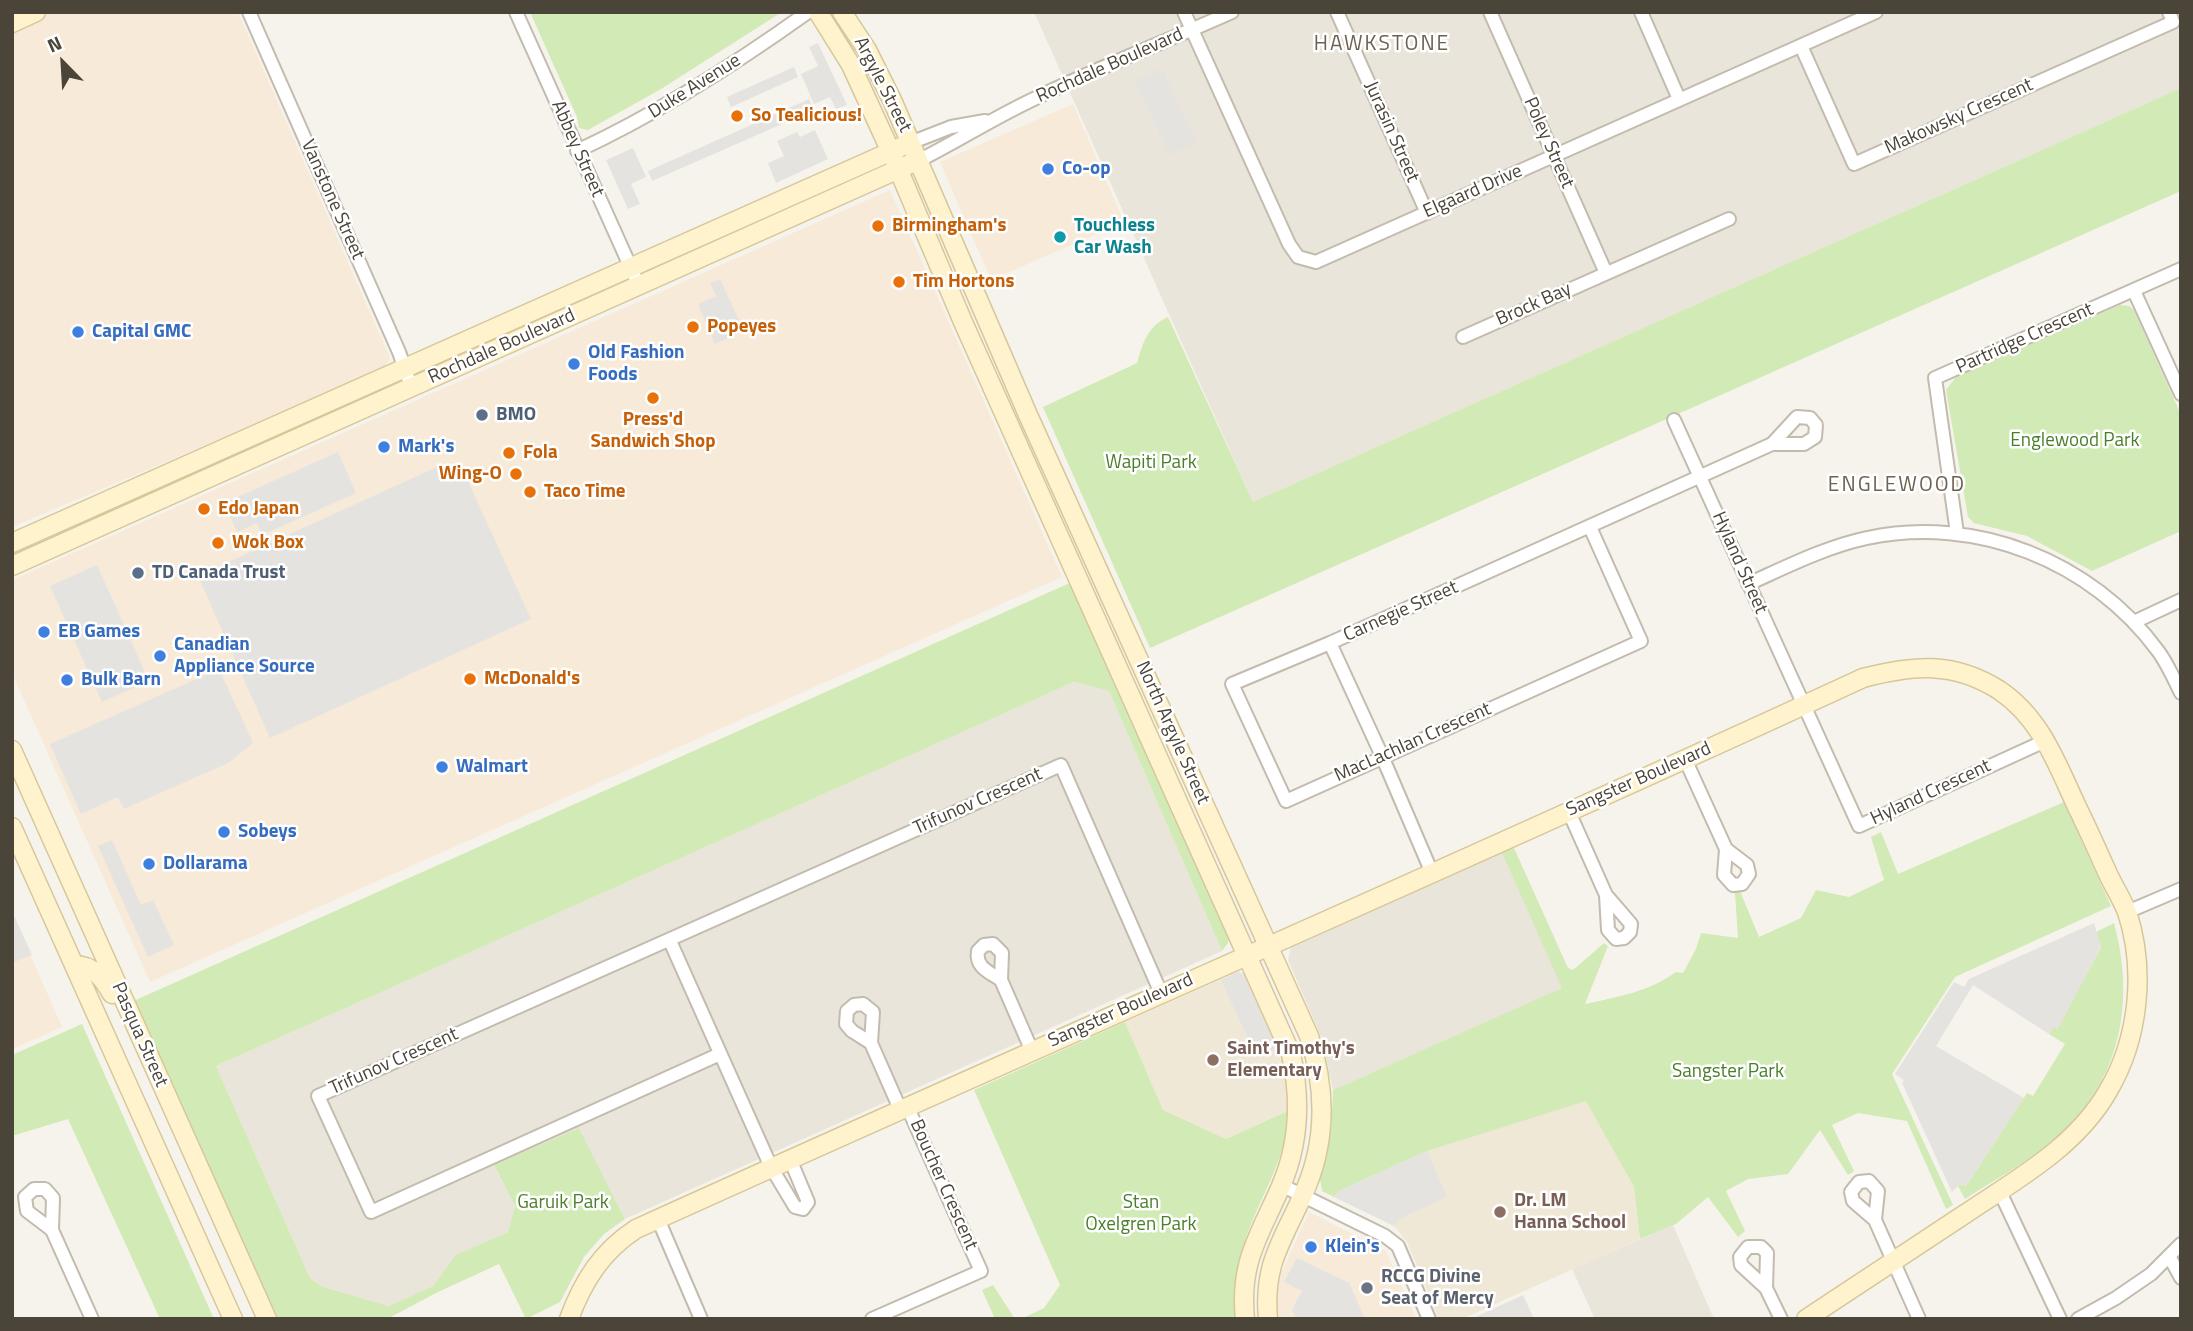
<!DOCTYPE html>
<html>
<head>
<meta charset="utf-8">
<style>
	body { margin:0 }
	#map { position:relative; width:2193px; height:1331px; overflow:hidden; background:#f6f3ec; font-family:"Titillium Web",sans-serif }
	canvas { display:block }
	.frame { position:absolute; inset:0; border:14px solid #4b4439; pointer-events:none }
	.north { position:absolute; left:28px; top:28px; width:70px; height:70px; -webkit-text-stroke:5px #fff; paint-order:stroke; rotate:336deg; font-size:19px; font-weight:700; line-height:28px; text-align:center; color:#4b4439 }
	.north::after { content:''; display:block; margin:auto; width:24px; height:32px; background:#4b4439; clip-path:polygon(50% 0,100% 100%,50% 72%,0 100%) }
</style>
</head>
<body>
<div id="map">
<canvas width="2193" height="1331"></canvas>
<div class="frame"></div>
<div class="north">N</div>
</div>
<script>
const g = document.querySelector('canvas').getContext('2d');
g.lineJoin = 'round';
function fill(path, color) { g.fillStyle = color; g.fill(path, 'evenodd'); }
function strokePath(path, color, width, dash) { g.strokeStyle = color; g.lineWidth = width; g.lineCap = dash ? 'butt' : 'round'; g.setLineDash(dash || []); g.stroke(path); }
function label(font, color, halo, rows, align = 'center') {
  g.font = font + ' "Titillium Web",sans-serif'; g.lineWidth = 5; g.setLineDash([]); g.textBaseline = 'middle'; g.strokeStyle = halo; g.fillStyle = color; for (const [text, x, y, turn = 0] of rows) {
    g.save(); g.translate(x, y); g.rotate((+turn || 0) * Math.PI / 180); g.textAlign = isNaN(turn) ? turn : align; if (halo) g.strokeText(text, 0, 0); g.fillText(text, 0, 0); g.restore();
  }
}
const residential = new Path2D(`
	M1034,12H2181V88L1253,502Z
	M1074,682L1109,691L1222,951L625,1219L579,1128L494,1166L515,1206L508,1232L457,1255L433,1286L389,1306L323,1287L310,1278L216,1066Z
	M1502,853L1563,988L1333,1090L1322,1039L1288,960L1291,948Z
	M1673,1225L1714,1319H1595L1572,1269Z`);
const commercial = new Path2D(`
	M48,12H238L390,358L383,370L12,527V29Z
	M1073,104L1124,222L991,280L940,162Z
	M890,190L1062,577L150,982L12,673V580Z
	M12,913L62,1027L12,1049Z
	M1309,1212L1386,1251L1416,1319H1279L1276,1285Z`);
const education = new Path2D(`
	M1238,972L1282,1047L1287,1073L1290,1110L1226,1139L1163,1110L1125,1022Z
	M1586,1100L1634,1187L1640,1239L1462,1319H1439L1407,1242L1394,1226L1334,1197L1427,1151Z`);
const green = new Path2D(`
	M530,12H782L661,89L588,130L579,128L577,117Z
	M2181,88V191L1150,648L1043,407L1137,363C1143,342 1148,326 1168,317L1253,502Z
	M2120,305L2129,306L2134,310L2181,415V531L2092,571L2027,536L1974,523L1968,517L1946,390L1956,377Z
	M1072,582L1230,934L1228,943L1222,951L1109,691L1074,682L216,1066L310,1278L323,1287L389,1306L433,1286L456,1255L508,1232L515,1206L494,1165L579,1128L625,1219L604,1234L584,1257L560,1302L526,1319L499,1264L438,1292L387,1319H274L129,1003Z
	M2064,802L2111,906L1955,977L1892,1074L1953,1205L1946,1209L1907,1121L1858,1113L1832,1125L1854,1171L1848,1175L1820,1130L1788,1174L1748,1179L1726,1191L1745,1231L1738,1237L1708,1197L1676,1224L1640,1239L1634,1187L1586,1101L1427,1151L1339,1191L1334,1197L1322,1191L1320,1179L1331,1131L1333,1090L1562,988L1502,853L1514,848L1568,968L1573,970L1604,943L1608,946L1585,1004C1617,997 1649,992 1676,972L1683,973L1696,949L1701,933L1738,938L1735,893L1740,891L1759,937L1801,918L1816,890L1849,897L1884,880L1871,837L1881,832L1898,874Z
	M2114,923C2137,1008 2118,1090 2046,1146C2021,1166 1991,1182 1965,1199L1958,1186L1960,1184L1966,1186L2027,1093L2033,1096L2065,1044L2049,1034L2054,1026L2057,1029L2101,947L2096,932Z
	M1125,1022L1163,1110L1226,1139L1290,1110C1287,1166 1249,1210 1239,1264C1236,1282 1238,1301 1238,1319H1021L1044,1308L1060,1285L974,1090Z
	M82,1024L214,1319H160L68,1119L12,1136V1055Z
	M993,1285L1015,1319H995L982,1290Z`);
const parking = new Path2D(`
	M818,43L847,105L836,109L830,97L814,104L801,74L818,66L809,47Z
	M794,67L798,77L731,107L727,97Z
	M1162,68L1196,143L1169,155L1135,81Z
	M809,99L814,110L652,181L648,171Z
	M815,130L828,159L776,183L768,163L784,156L777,141L797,132L800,137Z
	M633,148L646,177L631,184L640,204L628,209L606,160Z
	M720,279L744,331L715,344L698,304L716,296L710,283Z
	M338,452L356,493L262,535L257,523L237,532L224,503Z
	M439,466L447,483L465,475L531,619L270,738L198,576Z
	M97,565L149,681L102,702L50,586Z
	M219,669L253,743L228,763L124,809L118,797L81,814L50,744Z
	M112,840L141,905L153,900L174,945L148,957L98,846Z
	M12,911L32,955L12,963Z
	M2094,923L2101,946L2058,1029L2054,1027L2049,1034L1973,985L1936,1046L2024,1098L1966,1186L1960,1184L1952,1192L1902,1083L1904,1080L1895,1074L1954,982L1964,987L1969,979Z
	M1238,972L1250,976L1282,1047L1257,1058L1221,980Z
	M1427,1151L1447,1197L1401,1218L1394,1226L1334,1197L1339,1191Z
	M1297,1258L1349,1283L1365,1319H1296L1292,1310L1302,1291L1284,1282Z
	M1523,1295L1534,1319H1471Z`);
const street = new Path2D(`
	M249,12L399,352L412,389
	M516,12L639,286
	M1184,12L1289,244L1298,257L1316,262L1876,12
	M1337,12L1427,213
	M1490,12L1606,273
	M1641,12L1679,99
	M1801,46L1854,164L2173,22L2169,12
	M910,143L951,127L985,121
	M577,151C659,113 734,65 808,12
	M918,161C958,141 995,117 1036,98C1100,67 1167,41 1232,12
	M2134,291L2181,394
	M1463,337L1729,219
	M1674,420L1859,826L2047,740
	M1957,533L1935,378L2181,269
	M1748,584C1786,567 1825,547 1867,538C1976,515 2092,561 2158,651C2167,663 2174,679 2181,693
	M2134,622L2181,600
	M1330,643L1232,684L1286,801L1641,641L1590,527
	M1685,759L1726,849L1747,865L1749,874L1742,884L1733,885L1724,875L1726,849
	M1569,812L1606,895L1631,924L1630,932L1624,938L1616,939L1608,930L1606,895
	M1432,873L1382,756L1330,643L1772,444H1804L1815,437L1816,425L1810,418L1797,417L1772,444
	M2127,912L2181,889
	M670,941L771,1167L795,1207L803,1209L808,1202L790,1159
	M1001,980C989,972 975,967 978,951L984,945L993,944L1002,953L1001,980L1032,1051
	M871,1043L873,1012L863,1004L854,1005L847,1011L846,1024L852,1031L871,1043L900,1109
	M720,1054L371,1212L318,1096L1061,765L1161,993
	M1281,1185L1385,1236L1398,1246L1429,1319
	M2000,1192L2060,1319
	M658,1219L701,1319
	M1875,1220L1878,1191L1869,1181L1859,1182L1851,1192L1853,1201L1875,1220L1919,1319
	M52,1230L27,1211L25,1197L34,1189H45L53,1198L52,1230L92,1319
	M2169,1256L2181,1278
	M1766,1288L1767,1253L1761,1247H1748L1740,1257L1741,1265L1766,1288L1781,1319
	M872,1319L981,1271L907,1106
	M2078,1319L2116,1298L2151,1274L2181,1244`);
const secondary = new Path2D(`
	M818,12L851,65L891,152L963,322L1291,1054C1301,1099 1300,1142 1281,1186C1260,1235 1239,1261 1245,1319
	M842,12L867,50L892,100L1028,415L1309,1036C1327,1091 1327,1144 1302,1197C1281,1243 1263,1266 1268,1319
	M12,23L36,12
	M12,543L901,147
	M12,566L910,164
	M12,750L267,1319
	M12,827L233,1319
	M74,965C93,965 103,978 112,994
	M569,1319C583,1281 602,1251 636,1229C1044,1044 1456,866 1863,678C1913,665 1953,661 1999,690C2041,718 2057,764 2077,807C2088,829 2098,852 2108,874C2114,887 2122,899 2127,912C2146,970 2139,1039 2108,1091C2076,1147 2017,1179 1965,1214C1912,1249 1859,1284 1806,1319`);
const markers = [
	[737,116,7,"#e8710a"],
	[1048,169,7,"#3f7fe0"],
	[878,226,7,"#e8710a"],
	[1060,237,7,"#0f9aa8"],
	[899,282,7,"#e8710a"],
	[693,327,7,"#e8710a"],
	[78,332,7,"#3f7fe0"],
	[574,364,7,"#3f7fe0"],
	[653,398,7,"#e8710a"],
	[482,415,7,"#5c6f8a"],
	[384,447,7,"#3f7fe0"],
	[509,453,7,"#e8710a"],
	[516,474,7,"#e8710a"],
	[530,492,7,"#e8710a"],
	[204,509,7,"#e8710a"],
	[218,543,7,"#e8710a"],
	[138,573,7,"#5c6f8a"],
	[44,632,7,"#3f7fe0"],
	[160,656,7,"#3f7fe0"],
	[470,679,7,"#e8710a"],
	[67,680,7,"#3f7fe0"],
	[442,767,7,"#3f7fe0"],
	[224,832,7,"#3f7fe0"],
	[149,864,7,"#3f7fe0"],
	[1213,1060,7,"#8d6e63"],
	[1500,1212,7,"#8d6e63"],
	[1311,1247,7,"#3f7fe0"],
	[1367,1288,7,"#6b7280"]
];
const streetNames = [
	["Rochdale Boulevard",1110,66,-24],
	["Argyle Street",882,85,63],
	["Duke Avenue",695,87,-32],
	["Makowsky Crescent",1959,117,-24],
	["Jurasin Street",1391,132,66],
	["Poley Street",1548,143,66],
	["Abbey Street",577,149,66],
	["Elgaard Drive",1473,192,-24],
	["Vanstone Street",332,200,66],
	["Brock Bay",1534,305,-24],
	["Partridge Crescent",2025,339,-24],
	["Rochdale Boulevard",502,347,-24],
	["Hyland Street",1739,563,66],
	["Carnegie Street",1401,612,-24],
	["North Argyle Street",1172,733,66],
	["MacLachlan Crescent",1413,743,-24],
	["Sangster Boulevard",1639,780,-24],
	["Hyland Crescent",1931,793,-25],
	["Trifunov Crescent",978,802,-24],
	["Sangster Boulevard",1121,1011,-24],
	["Pasqua Street",139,1035,66],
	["Trifunov Crescent",394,1062,-24],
	["Boucher Crescent",943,1185,66]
];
const foodNames = [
	["So Tealicious!",751,116],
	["Birmingham's",892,226],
	["Tim Hortons",913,282],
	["Popeyes",707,327],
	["Press'd",653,420,"center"],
	["Sandwich Shop",653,442,"center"],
	["Fola",523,453],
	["Wing-O",502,474,"right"],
	["Taco Time",544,492],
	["Edo Japan",218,509],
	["Wok Box",232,543],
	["McDonald's",484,679]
];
const shopNames = [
	["Co-op",1062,169],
	["Capital GMC",92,332],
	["Old Fashion",588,353],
	["Foods",588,375],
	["Mark's",398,447],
	["EB Games",58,632],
	["Canadian",174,645],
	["Appliance Source",174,667],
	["Bulk Barn",81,680],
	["Walmart",456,767],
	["Sobeys",238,832],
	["Dollarama",163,864],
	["Klein's",1325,1247]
];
const cultureNames = [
	["Touchless",1074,226],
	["Car Wash",1074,248]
];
const serviceNames = [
	["BMO",496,415],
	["TD Canada Trust",152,573]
];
const parkNames = [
	["Englewood Park",2075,441],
	["Wapiti Park",1151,463],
	["Sangster Park",1728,1072],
	["Garuik Park",563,1203],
	["Stan",1141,1203],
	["Oxelgren Park",1141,1225]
];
const educationNames = [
	["Saint Timothy's",1227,1049],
	["Elementary",1227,1071],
	["Dr. LM",1514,1201],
	["Hanna School",1514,1223]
];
const worshipNames = [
	["RCCG Divine",1381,1277],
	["Seat of Mercy",1381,1299]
];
const neighbourhoodNames = [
	["HAWKSTONE",1382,45],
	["ENGLEWOOD",1897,486]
];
fill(residential, '#eae5da');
fill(commercial, '#f7ead8');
fill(education, '#efe8d6');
fill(green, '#d2eab5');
fill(parking, '#e5e3e0');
strokePath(street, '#c2bbae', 16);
strokePath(secondary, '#d6c79b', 21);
strokePath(street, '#fff', 12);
strokePath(secondary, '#fff3cd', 18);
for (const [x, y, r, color] of markers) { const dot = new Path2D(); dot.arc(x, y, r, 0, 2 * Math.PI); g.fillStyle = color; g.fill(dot); strokePath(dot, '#fff', 2.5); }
label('19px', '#4b4439', '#fff', streetNames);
label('bold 19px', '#c56008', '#fff', foodNames, 'left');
label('bold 19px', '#366cbe', '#fff', shopNames, 'left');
label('bold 19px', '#0d838f', '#fff', cultureNames, 'left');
label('bold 19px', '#4e5e75', '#fff', serviceNames, 'left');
label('19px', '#4a7f2a', '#fff', parkNames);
label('bold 19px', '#785e54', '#fff', educationNames, 'left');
label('bold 19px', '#5b616d', '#fff', worshipNames, 'left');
g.letterSpacing = '2px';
label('21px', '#6e6250', '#fff', neighbourhoodNames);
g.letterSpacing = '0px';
</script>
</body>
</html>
